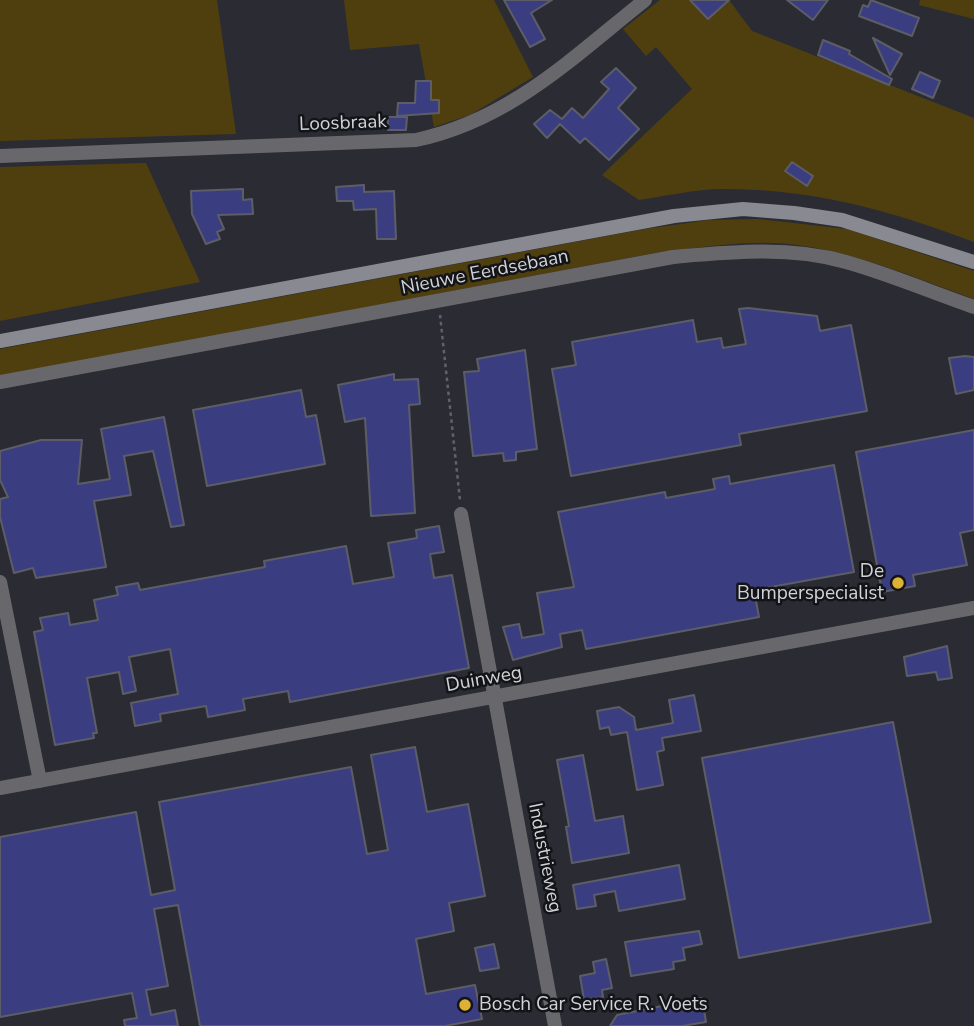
<!DOCTYPE html>
<html>
<head>
<meta charset="utf-8">
<style>
	body { margin:0 }
	canvas { display:block; background:#2a2b33 }
</style>
</head>
<body>
<canvas width="974" height="1026"></canvas>
<script>
const g = document.querySelector('canvas').getContext('2d');
g.lineJoin = 'round';
function fill(path, color) { g.fillStyle = color; g.fill(path, 'evenodd'); }
function strokePath(path, color, width, dash) { g.strokeStyle = color; g.lineWidth = width; g.lineCap = dash ? 'butt' : 'round'; g.setLineDash(dash || []); g.stroke(path); }
function label(font, color, halo, rows, align = 'center') {
  g.font = font + ' "Nunito Sans",sans-serif'; g.lineWidth = 5; g.setLineDash([]); g.textBaseline = 'middle'; g.strokeStyle = halo; g.fillStyle = color; for (const [text, x, y, turn = 0] of rows) {
    g.save(); g.translate(x, y); g.rotate((+turn || 0) * Math.PI / 180); g.textAlign = isNaN(turn) ? turn : align; if (halo) g.strokeText(text, 0, 0); g.fillText(text, 0, 0); g.restore();
  }
}
const green = new Path2D(`
	M0,0H217L236,134L0,141Z
	M344,0H494L533,77L470,115L434,127L419,44L350,50Z
	M660,0H729L752,31L974,118V242C889,210 811,188 719,189C693,190 665,196 639,200L602,175L692,89L656,47L646,56L623,29Z
	M920,0H974V19L919,5Z
	M146,163L200,282L0,321V167Z
	M758,219L847,229L974,271V299C918,279 863,255 804,246C756,238 707,247 660,252L0,376V349L645,229L709,220Z`);
const building = new Path2D(`
	M504,0H552L531,13L545,39L530,47Z
	M690,0H729L708,19Z
	M787,0H828L813,20Z
	M871,0L919,18L912,36L859,16L863,5L868,7Z
	M873,38L902,54L890,75Z
	M823,40L850,51L849,54L892,79L889,85L818,55Z
	M616,68L636,88L618,108L639,129L609,160L585,138L580,143L560,124L547,138L534,124L550,110L562,119L572,108L583,118L609,89L601,82Z
	M920,72L940,81L933,98L912,89Z
	M416,81H431V100H439V113L397,116L398,103H415Z
	M388,117H407L406,130H388Z
	M792,162L813,176L807,186L785,171Z
	M364,185V192L394,191L396,239H377L376,209L354,210L353,201H337L336,187Z
	M243,189V200L252,199L253,214L218,215L224,229L217,232L220,239L206,244L192,214L191,191Z
	M748,308L817,316L820,331L851,325L867,411L739,434L741,445L571,476L552,369L576,365L572,342L693,320L697,342L721,338L723,348L746,344L739,309Z
	M525,350L537,449L516,452V460L504,461L503,453L473,456L464,372L479,371L477,359Z
	M965,356L974,357V390L956,394L949,358Z
	M394,374V380L418,379L420,404L409,405L415,513L371,516L365,418L345,422L338,385Z
	M301,390L306,417L316,415L325,464L207,486L193,410Z
	M164,417L184,525L171,527L153,451L124,456L131,495L94,501L106,567L36,578L33,568L14,573L0,517V499L8,497L0,480V451L41,440H82L78,484L110,479L101,429Z
	M974,430V530L960,533L967,565L913,575L915,586L882,592L856,452Z
	M834,465L854,572L754,590L759,617L586,649L582,630L560,634L562,647L513,660L503,627L519,624L522,638L544,634L537,593L574,587L558,512L665,492L666,498L715,489L713,479L729,476L730,484Z
	M439,526L444,552L430,554L434,578L452,575L469,668L290,702L288,691L243,699L245,710L208,717L206,706L160,714L161,721L135,726L131,703L178,694L170,649L129,657L136,691L123,694L119,672L87,678L97,733H93L94,738L55,745L34,632L43,630L40,618L68,613L70,625L98,620L94,600L118,595L116,587L138,583L140,590L265,567L264,561L346,546L353,584L394,577L388,543L417,538L416,530Z
	M947,646L952,678L938,680L936,672L907,676L904,657Z
	M694,695L701,731L662,738L664,750L657,752L663,785L637,790L627,732L611,735L609,727L600,729L597,711L619,707L634,717L636,730L673,723L669,700Z
	M893,722L931,922L739,958L702,758Z
	M415,747L427,812L468,804L485,896L449,903L454,931L416,939L426,994L475,985L482,1019L445,1026H200L178,905L154,909L168,986L146,990L151,1015L175,1010L178,1026H125L124,1020L137,1018L132,993L0,1017V837L136,812L151,895L175,890L159,802L351,767L367,854L388,850L371,755Z
	M583,755L595,821L623,816L629,853L572,863L566,827L569,826L557,760Z
	M679,865L685,899L619,911L615,891L594,895L596,906L577,909L573,885Z
	M699,931L702,944L683,948L685,960L673,962L674,969L631,976L625,942Z
	M494,944L499,968L480,971L475,948Z
	M606,959L612,988L602,990L603,997L584,1000L580,976L595,973L593,962Z
	M702,998L706,1022L682,1026H610L617,1015Z`);
const path = new Path2D(`
	M440,315L460,500`);
const street = new Path2D(`
	M0,156L416,140C510,120 572,58 645,0
	M0,382L673,257C731,252 789,246 846,262C889,274 931,292 974,307
	M461,514L555,1026
	M0,582L40,781
	M0,788L974,608`);
const secondary = new Path2D(`
	M0,341L674,216L743,209L794,213L842,220L974,262`);
const markers = [
	[898,583,7,"#ddb133"],
	[465,1005,7,"#ddb133"]
];
const streetNames = [
	["Loosbraak",343,124,-2],
	["Nieuwe Eerdsebaan",485,273,-11],
	["Duinweg",484,680,-10],
	["Industrieweg",544,858,79]
];
const poiNames = [
	["De",884,572],
	["Bumperspecialist",884,594],
	["Bosch Car Service R. Voets",479,1005,"left"]
];
fill(green, '#503f0e');
fill(building, '#3a3e81');
strokePath(building, '#5c5d66', 2);
strokePath(path, '#616269', 2.5, [3.5, 3.5]);
strokePath(street, '#68686c', 14);
strokePath(secondary, '#898a91', 14);
for (const [x, y, r, color] of markers) { const dot = new Path2D(); dot.arc(x, y, r, 0, 2 * Math.PI); g.fillStyle = color; g.fill(dot); strokePath(dot, '#131418', 2.5); }
label('19px', '#d1d2d7', '#131418', streetNames);
label('19px', '#d1d2d7', '#131418', poiNames, 'right');
</script>
</body>
</html>
